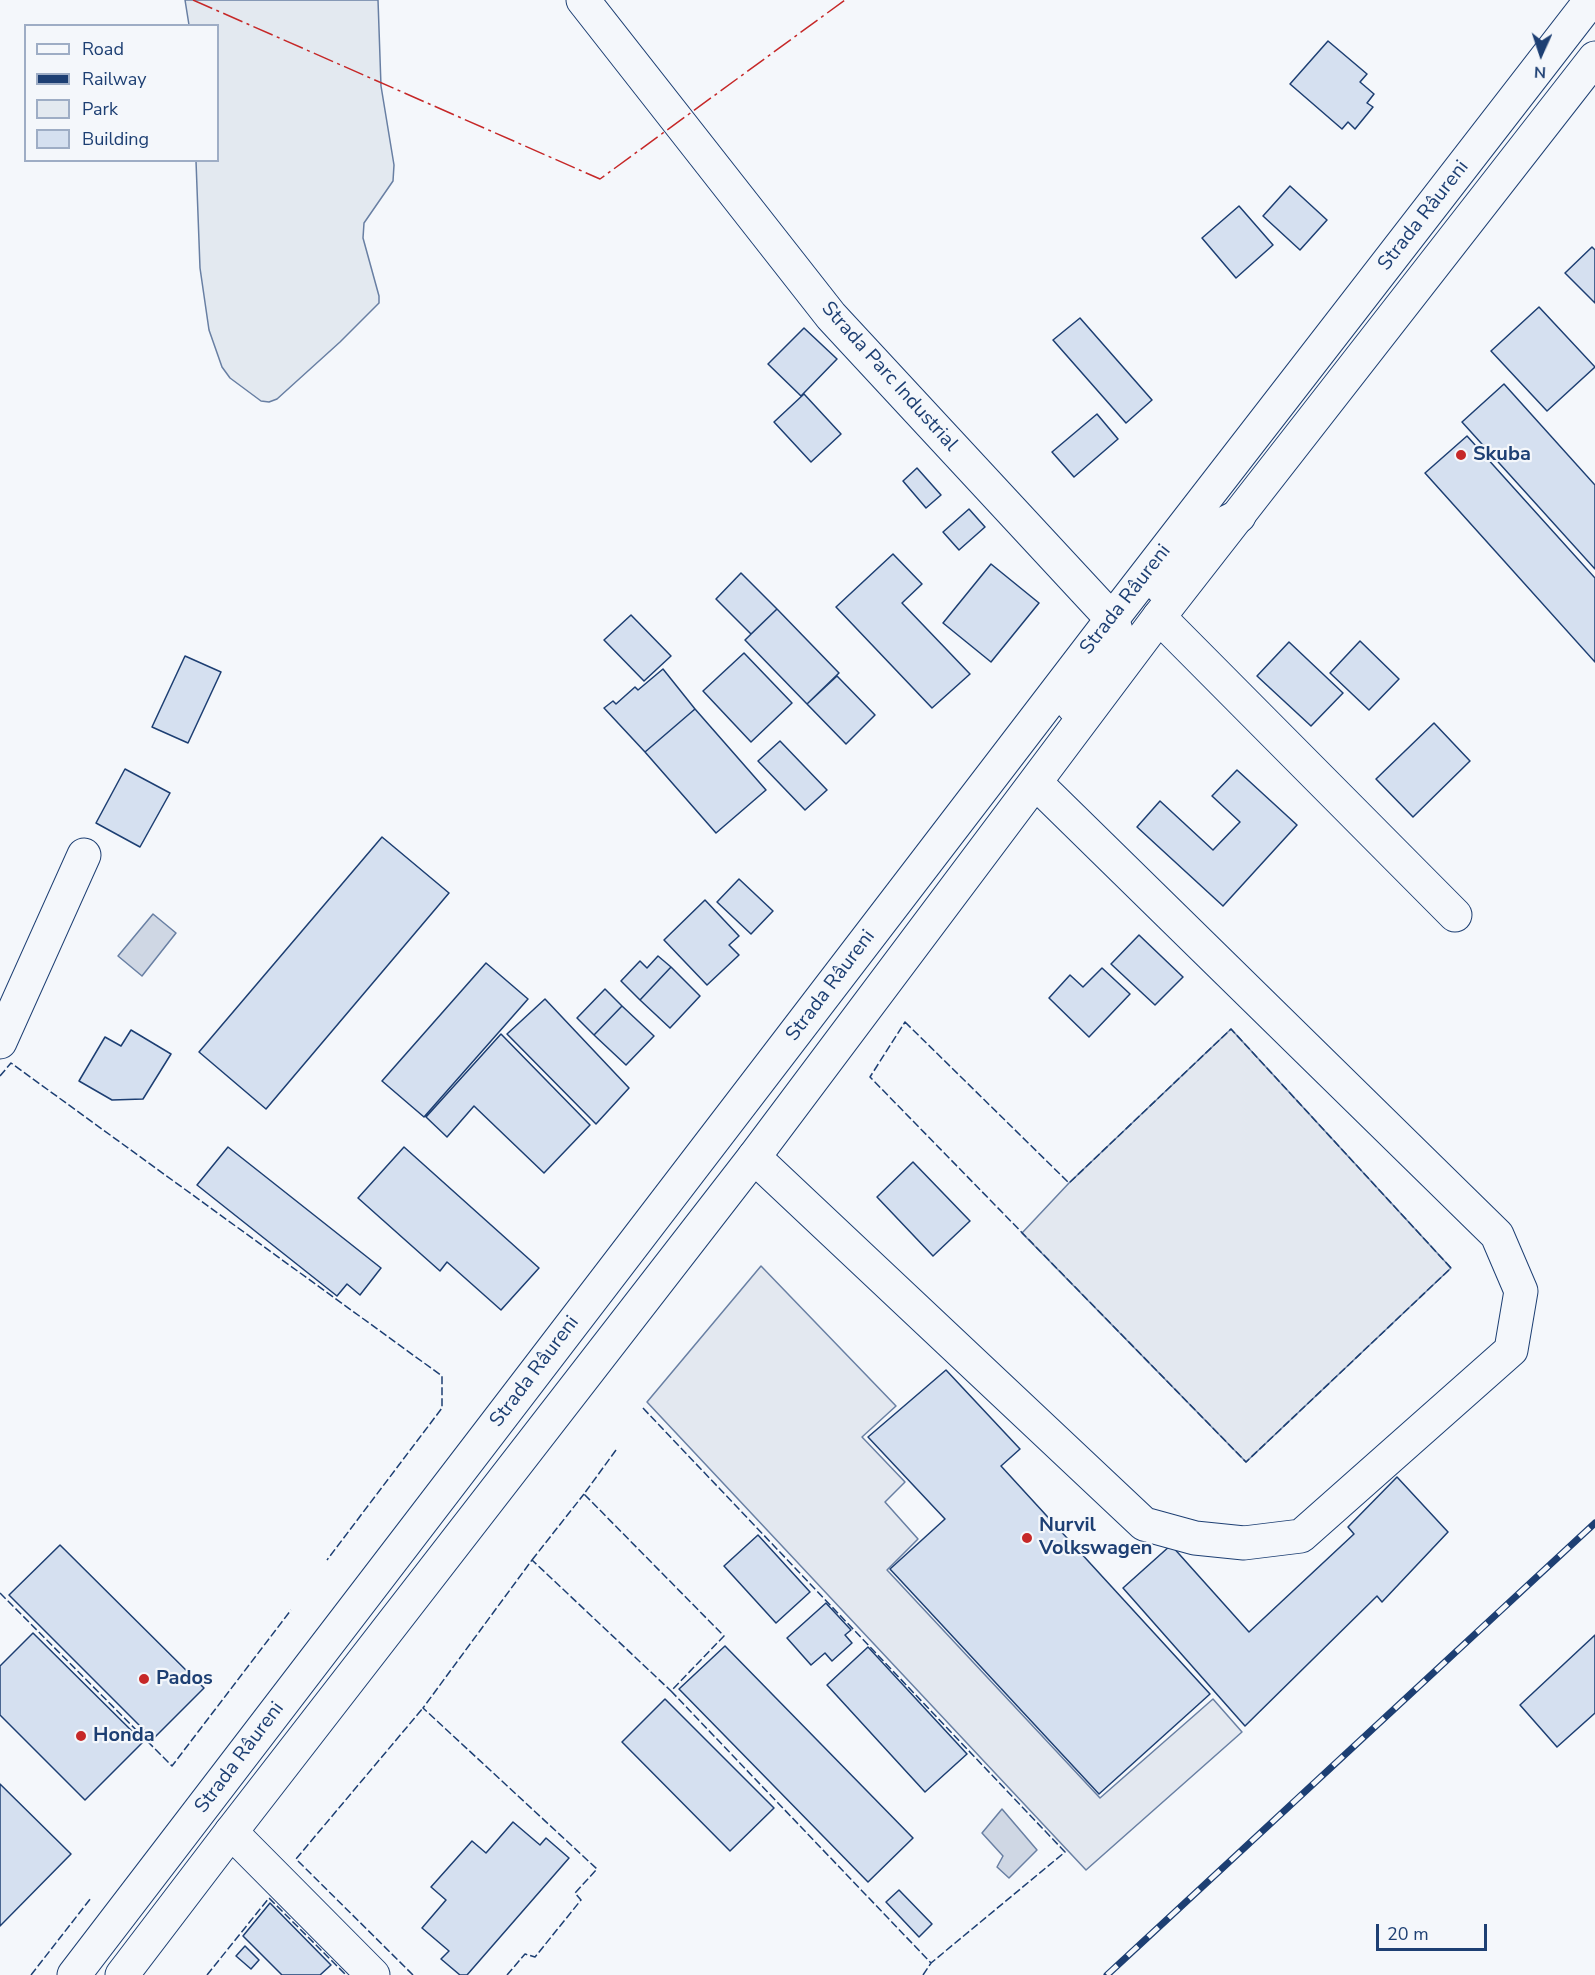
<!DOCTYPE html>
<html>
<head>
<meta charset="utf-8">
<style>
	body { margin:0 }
	#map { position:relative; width:1595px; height:1975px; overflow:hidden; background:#f4f7fb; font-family:"Nunito Sans",sans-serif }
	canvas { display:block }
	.legend { position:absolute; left:24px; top:24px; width:195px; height:138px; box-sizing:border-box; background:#f4f7fb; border:2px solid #9eadc5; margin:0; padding:8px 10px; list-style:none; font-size:18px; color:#1d3f73 }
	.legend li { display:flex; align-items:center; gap:12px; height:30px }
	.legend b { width:30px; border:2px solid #9eadc5 }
	.north { position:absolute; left:1511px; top:24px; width:60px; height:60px; -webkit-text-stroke:4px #f4f7fb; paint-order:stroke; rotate:183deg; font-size:16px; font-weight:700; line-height:24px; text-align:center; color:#1d3f73 }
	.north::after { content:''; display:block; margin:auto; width:21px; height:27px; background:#1d3f73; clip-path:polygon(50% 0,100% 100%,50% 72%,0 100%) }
	.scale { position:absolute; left:1376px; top:1924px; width:111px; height:27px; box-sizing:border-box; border:3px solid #1d3f73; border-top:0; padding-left:8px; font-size:18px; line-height:21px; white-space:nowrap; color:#1d3f73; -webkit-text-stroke:4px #f4f7fb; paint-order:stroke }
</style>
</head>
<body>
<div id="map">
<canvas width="1595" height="1975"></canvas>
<ul class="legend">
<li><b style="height:8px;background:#f4f7fb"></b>Road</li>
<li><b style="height:8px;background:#1d3f73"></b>Railway</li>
<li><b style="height:16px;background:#e3e9f0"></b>Park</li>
<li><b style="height:16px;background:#d5e0f0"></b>Building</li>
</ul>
<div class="north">N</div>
<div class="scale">20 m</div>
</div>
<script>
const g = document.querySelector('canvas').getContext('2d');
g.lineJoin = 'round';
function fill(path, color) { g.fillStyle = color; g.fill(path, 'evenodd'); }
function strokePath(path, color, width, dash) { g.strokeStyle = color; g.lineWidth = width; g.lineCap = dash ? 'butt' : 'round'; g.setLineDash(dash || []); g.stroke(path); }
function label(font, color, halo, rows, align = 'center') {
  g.font = font + ' "Nunito Sans",sans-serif'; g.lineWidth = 4.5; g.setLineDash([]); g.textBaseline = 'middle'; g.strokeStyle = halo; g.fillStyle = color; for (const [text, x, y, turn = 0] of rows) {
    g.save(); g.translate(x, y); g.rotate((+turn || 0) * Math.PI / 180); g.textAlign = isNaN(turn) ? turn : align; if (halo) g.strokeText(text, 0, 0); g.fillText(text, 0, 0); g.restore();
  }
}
const green = new Path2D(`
	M185,0H378L381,86L394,165L393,181L364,223L363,238L379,296V303L340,342L277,399L269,402L261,401L230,378L222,367L209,330L200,268L196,161L218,160V26L189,25Z`);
const parking = new Path2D(`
	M1231,1029L1451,1268L1246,1462L1022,1233L1069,1183Z
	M761,1266L896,1406L862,1437L905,1482L885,1502L918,1539L887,1570L1100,1798L1213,1699L1242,1732L1086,1870L647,1402Z`);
const water = new Path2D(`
	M153,914L176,933L142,976L118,956Z
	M1002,1809L1037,1850L1009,1878L997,1867L1003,1856L982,1833Z`);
const building = new Path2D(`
	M1328,41L1367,74L1360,82L1374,94L1367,103L1373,107L1355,129L1348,122L1342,129L1290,84Z
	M1290,186L1327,220L1300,250L1263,216Z
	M1239,206L1273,245L1236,278L1202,238Z
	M1592,247L1595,250V303L1565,273Z
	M1539,307L1595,367L1547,411L1491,351Z
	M1080,318L1152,400L1126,423L1053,340Z
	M804,328L837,359L801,396L768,364Z
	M1504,384L1595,485V569L1462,422Z
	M804,394L841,434L811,462L774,422Z
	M1097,414L1118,439L1074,477L1052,452Z
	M1467,436L1595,578V662L1425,473Z
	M917,468L941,495L926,508L903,481Z
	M969,509L985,527L959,550L943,532Z
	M893,554L922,584L902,603L970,674L932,708L836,607Z
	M991,564L1039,603L991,662L943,623Z
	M741,573L777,609L751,634L716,599Z
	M777,609L839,673L807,704L745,640Z
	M631,615L671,656L644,681L604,640Z
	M1360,641L1399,679L1369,710L1330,673Z
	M1289,642L1343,693L1311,726L1257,676Z
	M744,653L792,703L751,742L703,691Z
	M185,656L221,672L188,743L152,727Z
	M663,669L695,709L645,752L604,708L613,701L616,704L635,687L638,690Z
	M837,676L875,715L846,744L807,704Z
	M695,709L766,790L716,833L645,752Z
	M1434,723L1470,761L1413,817L1376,779Z
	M780,741L827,790L805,810L758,761Z
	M125,769L170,793L140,847L96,823Z
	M1237,770L1297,825L1223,906L1137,827L1160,801L1213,850L1240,822L1212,796Z
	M382,837L449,893L266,1109L199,1052Z
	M739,879L773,911L751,934L717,902Z
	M705,900L739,936L729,945L739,955L707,985L664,940Z
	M1139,935L1183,977L1155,1005L1111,964Z
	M658,956L671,967L640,1000L621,981L640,961L647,968Z
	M486,963L528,999L424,1117L382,1081Z
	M671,967L700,996L670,1028L640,1000Z
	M1102,968L1130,994L1089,1037L1049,998L1070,975L1083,987Z
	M605,989L622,1006L594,1035L577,1018Z
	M545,999L629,1088L596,1124L507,1034Z
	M622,1006L654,1036L626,1065L594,1035Z
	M131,1030L171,1054L143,1099L112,1100L79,1081L105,1037L121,1046Z
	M501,1034L590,1125L544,1173L474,1106L447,1137L426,1117Z
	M228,1147L381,1268L360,1295L347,1284L337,1296L197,1185Z
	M404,1147L539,1268L501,1310L447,1262L440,1271L358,1198Z
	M913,1162L970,1221L933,1256L877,1197Z
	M946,1370L1020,1449L1001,1466L1210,1694L1099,1794L890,1569L945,1519L868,1437Z
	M1397,1477L1448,1532L1382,1602L1377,1596L1245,1726L1123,1588L1171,1545L1249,1632L1354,1534L1348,1527Z
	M758,1535L810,1592L776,1623L724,1566Z
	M60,1545L204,1688L153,1739L9,1595Z
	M826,1603L851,1630L845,1635L852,1643L832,1661L825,1653L811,1665L787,1638Z
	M33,1633L143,1742L85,1800L0,1715V1666Z
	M1595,1635V1713L1557,1747L1520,1705Z
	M725,1646L913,1838L868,1882L679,1689Z
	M868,1647L967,1754L925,1792L827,1685Z
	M665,1699L774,1808L730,1851L622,1742Z
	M0,1784L71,1854L0,1926Z
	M513,1822L540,1845L546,1838L569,1858L467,1975H460L441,1959L449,1951L422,1928L446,1900L431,1887L472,1841L486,1853Z
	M899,1890L932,1924L919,1937L886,1902Z
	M270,1903L331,1965L320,1975H282L243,1936Z
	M245,1946L259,1960L251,1969L236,1956Z`);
const minor = new Path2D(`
	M583,0L831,316L1112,619C1114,625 1119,635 1117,642C1113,655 1082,692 1073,706
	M1162,588L1201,535L1239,516
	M1159,617L1455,915
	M0,1042L84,855
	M754,1157L1144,1524L1195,1538L1244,1543L1301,1536L1511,1350L1521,1291L1497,1235L1036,783
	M231,1832L373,1975`);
const major = new Path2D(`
	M74,1975L1112,619L1591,0
	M122,1975L231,1832L754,1157L1159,617L1595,58`);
const rail = new Path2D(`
	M1107,1975L1595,1523`);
const fence = new Path2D(`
	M905,1022L1069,1183L1231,1029L1451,1268L1246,1462L870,1077Z
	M0,1076L11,1063L442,1376V1408L327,1560
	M616,1450L584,1494L724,1636L671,1691L931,1963L1065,1852L641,1406
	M532,1560L584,1494
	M0,1593L172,1766L291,1610
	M31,1975L91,1898
	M207,1975L269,1898L346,1975
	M413,1975L296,1859L423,1708
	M507,1975L525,1954L535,1957L581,1900L575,1893L597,1869L423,1708L532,1560L671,1691
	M923,1975L931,1963`);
const power = new Path2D(`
	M193,0L600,179L845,0`);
const markers = [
	[1461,455,6,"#c62828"],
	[1027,1538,6,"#c62828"],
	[144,1679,6,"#c62828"],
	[81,1736,6,"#c62828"]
];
const streetNames = [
	["Strada Râureni",1424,216,-52],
	["Strada Parc Industrial",889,377,48],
	["Strada Râureni",1126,600,-52],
	["Strada Râureni",831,986,-53],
	["Strada Râureni",535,1372,-53],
	["Strada Râureni",240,1758,-53]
];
const poiNames = [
	["Skuba",1473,455],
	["Nurvil",1039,1526],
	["Volkswagen",1039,1549],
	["Pados",156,1679],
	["Honda",93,1736]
];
fill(green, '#e3e9f0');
strokePath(green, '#687fa3', 1.5);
fill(parking, '#e3e8f0');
strokePath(parking, '#687fa3', 1.5);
fill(water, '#cfd7e4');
strokePath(water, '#687fa3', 1.5);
fill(building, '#d5e0f0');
strokePath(building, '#1d3f73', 1.5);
strokePath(minor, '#1d3f73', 35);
strokePath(major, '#1d3f73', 35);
strokePath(minor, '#f4f7fb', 33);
strokePath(major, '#f4f7fb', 33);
strokePath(rail, '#1d3f73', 7);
strokePath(rail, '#f4f7fb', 4.5, [14]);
strokePath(fence, '#1d3f73', 1.5, [8, 3]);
strokePath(power, '#c62828', 1.5, [21, 4.5, 3, 4.5]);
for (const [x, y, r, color] of markers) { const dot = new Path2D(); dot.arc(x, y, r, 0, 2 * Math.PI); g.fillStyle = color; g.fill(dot); strokePath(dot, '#f4f7fb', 2); }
label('20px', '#1d3f73', '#f4f7fb', streetNames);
label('bold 20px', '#1d3f73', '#f4f7fb', poiNames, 'left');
</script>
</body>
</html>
